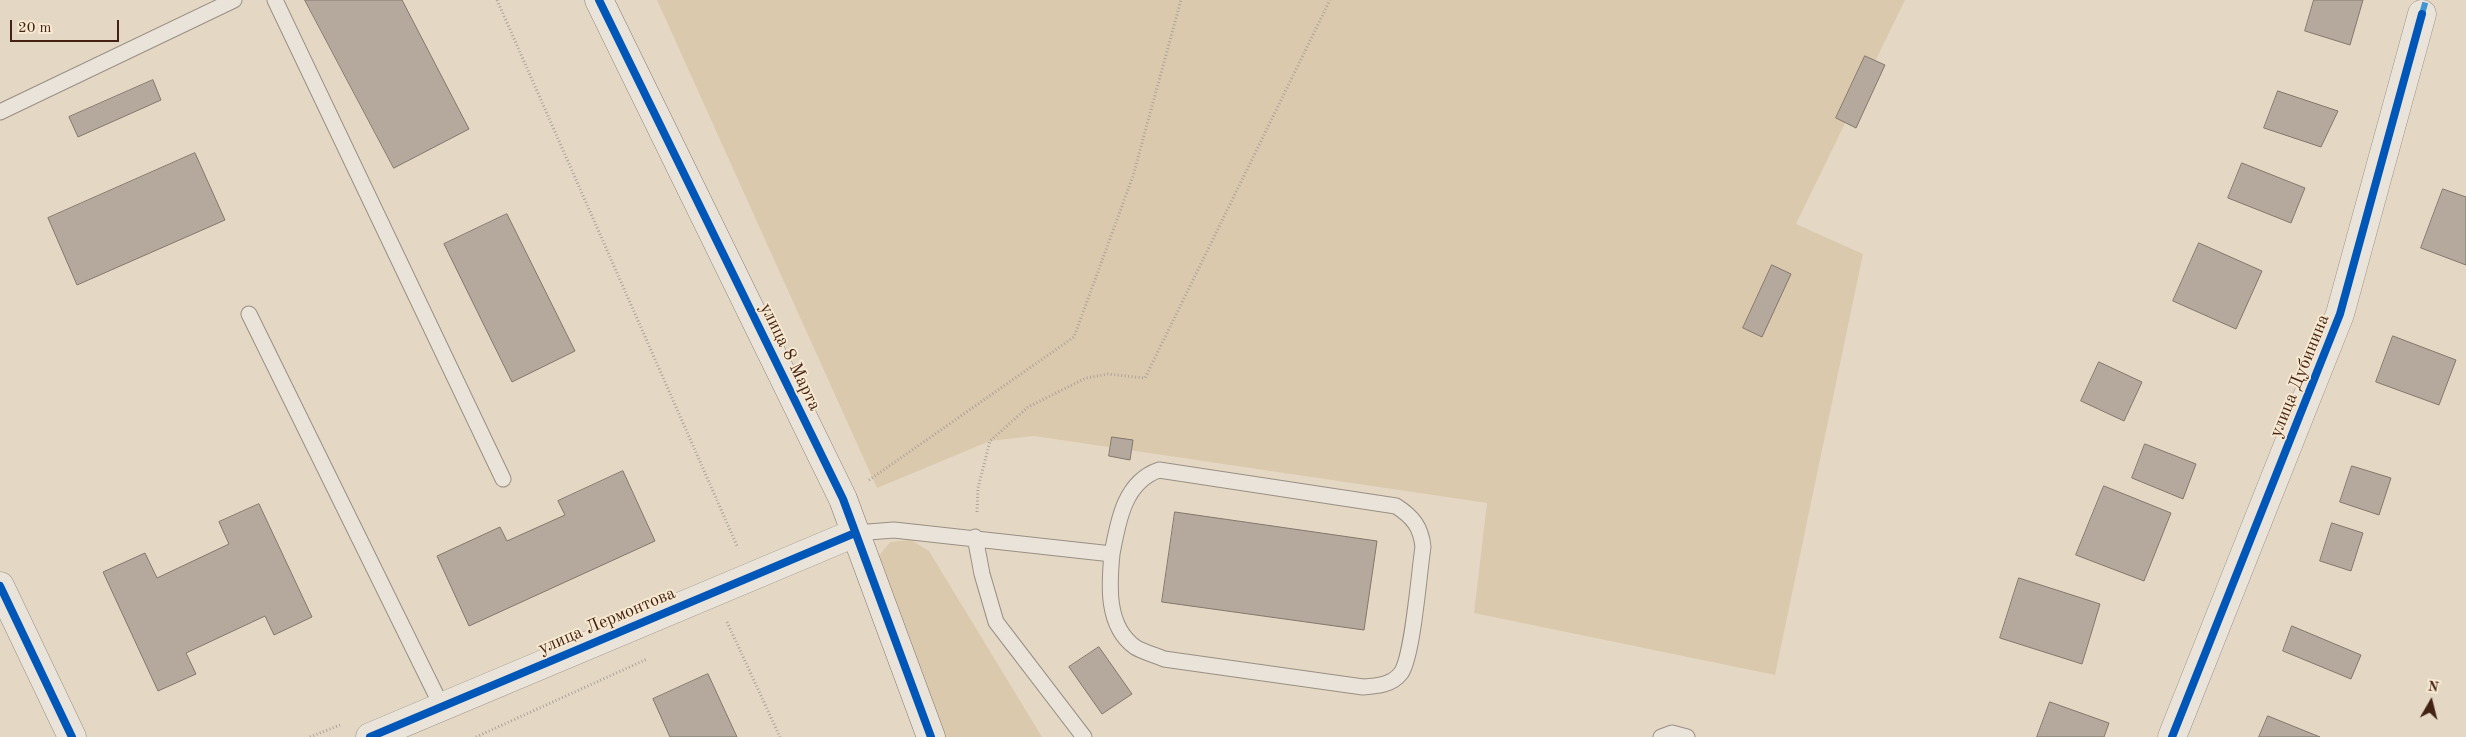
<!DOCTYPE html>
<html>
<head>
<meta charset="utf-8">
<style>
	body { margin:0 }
	#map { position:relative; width:2466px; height:737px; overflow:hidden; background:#e4d8c5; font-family:"Old Standard TT",serif }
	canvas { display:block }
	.north { position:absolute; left:2406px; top:677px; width:50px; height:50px; -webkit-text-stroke:4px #f6e8d1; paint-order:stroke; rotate:8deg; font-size:14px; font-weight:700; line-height:20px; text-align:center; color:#442213 }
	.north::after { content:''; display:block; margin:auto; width:18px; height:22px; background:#442213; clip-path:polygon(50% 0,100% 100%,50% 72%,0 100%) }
	.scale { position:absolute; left:10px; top:20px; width:109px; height:22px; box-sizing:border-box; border:2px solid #442213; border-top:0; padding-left:6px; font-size:15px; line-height:18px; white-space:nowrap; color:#442213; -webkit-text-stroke:4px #f6e8d1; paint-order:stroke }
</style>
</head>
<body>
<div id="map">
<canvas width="2466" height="737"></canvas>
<div class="north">N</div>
<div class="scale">20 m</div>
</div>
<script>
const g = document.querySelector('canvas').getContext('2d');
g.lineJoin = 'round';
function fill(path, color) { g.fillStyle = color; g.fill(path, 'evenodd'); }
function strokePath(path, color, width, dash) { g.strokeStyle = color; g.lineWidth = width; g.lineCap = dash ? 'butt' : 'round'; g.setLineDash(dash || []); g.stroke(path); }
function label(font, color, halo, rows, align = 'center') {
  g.font = font + ' "Old Standard TT",serif'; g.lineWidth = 4; g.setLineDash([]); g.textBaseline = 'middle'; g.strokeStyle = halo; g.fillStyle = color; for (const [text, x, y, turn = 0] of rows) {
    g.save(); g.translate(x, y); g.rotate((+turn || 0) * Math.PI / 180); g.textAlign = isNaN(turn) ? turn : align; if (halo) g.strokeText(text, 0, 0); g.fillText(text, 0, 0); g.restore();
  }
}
const green = new Path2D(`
	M657,0H1905L1796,224L1863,254L1775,675L1474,613L1487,503L1034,436L990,441L877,488Z
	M911,540L929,551L1042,737H931L878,557L890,542Z`);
const building = new Path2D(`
	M305,0H402L469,129L394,168Z
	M2314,0H2363L2350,45L2305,31Z
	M1865,56L1885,65L1856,128L1836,118Z
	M153,80L161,100L78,137L69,117Z
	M2278,91L2338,111L2321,147L2264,128Z
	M195,153L225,220L77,285L48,218Z
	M2242,163L2305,188L2291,223L2228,198Z
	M2443,189L2466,197V265L2421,248Z
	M507,214L575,351L512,382L444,244Z
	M2199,243L2262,271L2236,329L2173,301Z
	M1772,265L1791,274L1762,337L1743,328Z
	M2393,336L2456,360L2439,405L2376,382Z
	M2099,362L2142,382L2124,421L2081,401Z
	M1112,437L1133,440L1130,460L1109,456Z
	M2145,444L2196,464L2183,499L2132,478Z
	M2352,466L2391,478L2379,515L2340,502Z
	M623,471L655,541L469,626L437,556L500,527L507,541L565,515L558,501Z
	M2104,486L2171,513L2144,581L2076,555Z
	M259,504L312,617L274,635L265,616L186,653L196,674L158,691L103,572L145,553L157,578L229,544L219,522Z
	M1175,512L1377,541L1364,630L1162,602Z
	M2332,523L2363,533L2351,571L2320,561Z
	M2019,578L2100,604L2082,664L2000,638Z
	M2292,626L2361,655L2351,679L2283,651Z
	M1099,647L1132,694L1102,714L1069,667Z
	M708,674L737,737H670L653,699Z
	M2050,702L2109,723L2104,737H2037Z
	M2268,716L2320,737H2259Z`);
const path = new Path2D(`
	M497,0L738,548
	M869,480L1074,337L1133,176L1181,0
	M977,512L978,488L990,441L1028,407L1086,378L1108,374L1145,378L1330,0
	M727,622L780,737
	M310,737L340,725
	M476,737L647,659`);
const lane = new Path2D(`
	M275,0L503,479
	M0,112L234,0
	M249,314L442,707
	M855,533L894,530L1112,554C1109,585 1106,626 1135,647C1143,652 1155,655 1164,659L1363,687C1377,686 1392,685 1401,673C1413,656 1419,572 1423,547C1421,527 1413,517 1396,506L1159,470C1124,482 1118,522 1112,554
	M975,537L982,574L996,622L1084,737
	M1661,737L1672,733L1687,737`);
const street = new Path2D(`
	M0,586L72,737
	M370,737L855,533
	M2172,737L2340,314L2422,14`);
const secondary = new Path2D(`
	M599,0L843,499L931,737`);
const quiet = new Path2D(`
	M2422,14L2426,0`);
const cycleway = new Path2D(`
	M599,0L843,499L931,737
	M0,586L72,737
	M370,737L855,533
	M2172,737L2340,314L2422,14`);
const streetNames = [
	["улица 8 Марта",790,357,64],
	["улица Дубинина",2300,376,-68],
	["улица Лермонтова",607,621,-23]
];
fill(green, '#dbc9ae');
fill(building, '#b4a99c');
strokePath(building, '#83776c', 1);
strokePath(lane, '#9a8f83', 17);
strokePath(street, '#9a8f83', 29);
strokePath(secondary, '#83776c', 29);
strokePath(path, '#aba39a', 3, [1, 2.5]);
strokePath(lane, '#e9e3d9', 15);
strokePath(street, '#e9e3d9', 28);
strokePath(secondary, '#e9e3d9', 28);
strokePath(quiet, '#4095d3', 6, [12, 6]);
strokePath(cycleway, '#0057b8', 8);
label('18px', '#442213', '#f6e8d1', streetNames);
</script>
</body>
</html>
